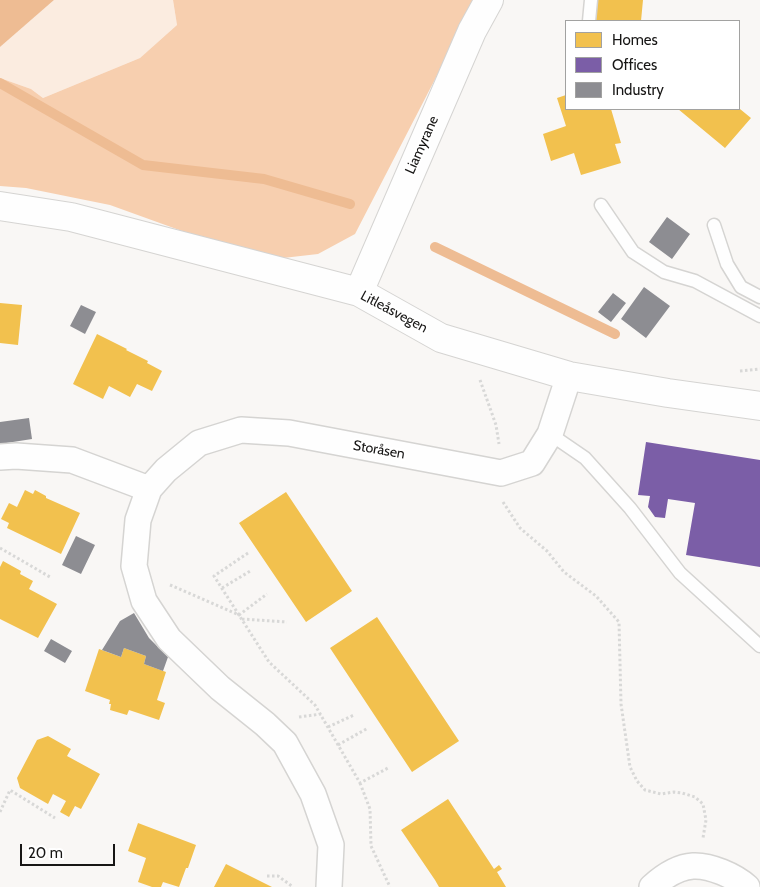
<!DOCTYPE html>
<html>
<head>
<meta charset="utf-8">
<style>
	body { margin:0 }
	#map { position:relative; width:760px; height:887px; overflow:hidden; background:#f9f7f5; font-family:Cabin,sans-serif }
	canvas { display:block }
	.legend { position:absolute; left:565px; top:20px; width:175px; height:90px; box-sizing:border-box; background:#fff; border:1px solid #a2a2a1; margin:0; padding:6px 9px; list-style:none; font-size:15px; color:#171615 }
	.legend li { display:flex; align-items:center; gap:10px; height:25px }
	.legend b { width:25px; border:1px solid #a2a2a1 }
	.scale { position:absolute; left:20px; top:844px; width:95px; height:22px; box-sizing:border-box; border:2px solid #171615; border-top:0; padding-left:6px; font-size:15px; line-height:18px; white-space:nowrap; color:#171615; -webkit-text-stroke:4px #fff; paint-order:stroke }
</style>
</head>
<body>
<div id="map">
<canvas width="760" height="887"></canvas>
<ul class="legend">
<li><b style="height:14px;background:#f2c14e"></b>Homes</li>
<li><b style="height:14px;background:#7b5ea7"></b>Offices</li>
<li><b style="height:14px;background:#8d8d92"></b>Industry</li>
</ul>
<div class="scale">20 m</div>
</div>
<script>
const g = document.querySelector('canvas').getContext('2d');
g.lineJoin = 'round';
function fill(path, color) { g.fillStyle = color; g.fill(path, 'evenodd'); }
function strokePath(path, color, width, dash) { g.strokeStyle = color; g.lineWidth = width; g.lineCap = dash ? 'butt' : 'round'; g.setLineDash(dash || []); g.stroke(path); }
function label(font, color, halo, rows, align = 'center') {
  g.font = font + ' Cabin,sans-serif'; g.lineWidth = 5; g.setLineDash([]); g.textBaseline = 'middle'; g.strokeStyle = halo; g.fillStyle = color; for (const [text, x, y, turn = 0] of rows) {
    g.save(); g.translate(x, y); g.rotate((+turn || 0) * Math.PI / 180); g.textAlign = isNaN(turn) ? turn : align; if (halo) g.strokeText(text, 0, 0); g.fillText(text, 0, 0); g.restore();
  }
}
const green = new Path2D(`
	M54,0H173L177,25L140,58L43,98L31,89L0,78V47Z`);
const forest = new Path2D(`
	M173,0H476L355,234L318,254L283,258L229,248L110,205L26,188L0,186V78L31,89L43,98L140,58L177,25Z`);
const water = new Path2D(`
	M0,0H54L0,47Z`);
const homes = new Path2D(`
	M597,0H643L641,21H595Z
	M566,95V109H611L621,143L615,144L621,163L581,175L574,153L551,161L543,134L566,126L557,98Z
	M678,109H740L751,118L725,148Z
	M0,303L22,305L18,345L0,343Z
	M97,334L127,349L126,350L148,361L147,363L162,371L152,391L137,384L130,397L109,386L103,399L73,384Z
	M25,490L33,494L35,490L46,496V498L80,513L61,554L7,528L9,523L1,519L9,503L17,507Z
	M286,492L352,591L306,622L239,523Z
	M3,561L21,571L20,574L33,581L29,589L57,604L38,638L0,619V567Z
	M377,617L459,741L412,772L330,648Z
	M124,648L146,656L144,664L166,672L157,700L165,703L159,720L129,710L127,715L110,710L111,704H109L110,700L85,691L99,649L121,657Z
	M48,736L71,749L67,756L100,774L81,809L75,806L69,817L60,812L66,801L53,794L48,804L20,788L17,778L37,740Z
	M448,799L494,869L499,865L502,869L497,872L506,887H439L435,880L401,830Z
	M138,823L196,845L188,868H186L179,887L163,882L161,887H152L138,882L146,858L128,851Z
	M226,864L272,887H214Z`);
const offices = new Path2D(`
	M646,442L760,460V567L686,555L695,503L668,499L665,518L655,517L648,507L650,496L638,495Z`);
const industry = new Path2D(`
	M667,217L690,234L672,259L649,242Z
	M644,287L670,306L646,338L621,319Z
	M613,293L626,303L611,322L598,312Z
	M81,305L96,312L85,334L70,326Z
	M29,418L32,439L0,444V422Z
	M76,536L95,545L81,574L62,565Z
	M134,613L149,638L168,657L163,671L144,664L146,656L124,648L121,657L102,650L120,621Z
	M51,639L72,651L65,663L44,651Z`);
const stream = new Path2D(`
	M0,83L143,165L264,179L350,204
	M435,247L615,334`);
const path = new Path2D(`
	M740,371L760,369
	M480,380L496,425L499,444
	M503,502L520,528L547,551L564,572L596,596L619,622L621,704L630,767L637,781L645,790L661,794L674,792L682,793L695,797L703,804L706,820L703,838
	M0,548L50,577
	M248,553L214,576L269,662L315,705L360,783L388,768
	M170,585L239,615L267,594
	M222,588L252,570
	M242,619L287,622
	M299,717L321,714
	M328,727L354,715
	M338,745L368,728
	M360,783L370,809L371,846L390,887
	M0,812L10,790L55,818
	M267,876H278L293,887`);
const lane = new Path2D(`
	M589,21L591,0
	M601,205L633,252L664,272L695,281L760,316
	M714,225L727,264L741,287L760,297
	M550,434L585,458L630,508L680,573L760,646`);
const street = new Path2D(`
	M0,457L16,456L72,460L149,489
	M329,887L331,845L313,794L285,743L265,724L220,688L169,639L144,601L134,566L138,520L149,489L166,470L199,443L241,430L289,433L501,473L532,463L550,434L569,376
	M652,887C663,877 677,867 693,866C710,865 735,876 747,887`);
const secondary = new Path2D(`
	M0,206L71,217L359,292L441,338L569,376L668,393L760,406
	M359,292L472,31L489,0`);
const streetNames = [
	["Liamyrane",422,145,-66],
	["Litleåsvegen",394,312,28],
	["Storåsen",379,450,10]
];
fill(green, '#fbece0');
fill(forest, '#f7cfaf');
fill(water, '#eebc93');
fill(homes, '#f2c14e');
fill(offices, '#7b5ea7');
fill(industry, '#8d8d92');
strokePath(stream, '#eebc93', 10);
strokePath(lane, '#d5d4d2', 15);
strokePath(street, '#d5d4d2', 28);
strokePath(secondary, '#d5d4d2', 30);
strokePath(path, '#d8d8d7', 3, [2.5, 2.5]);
strokePath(lane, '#fefefe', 12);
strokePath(street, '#fefefe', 25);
strokePath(secondary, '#fefefe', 28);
label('14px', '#171615', '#fff', streetNames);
</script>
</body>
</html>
